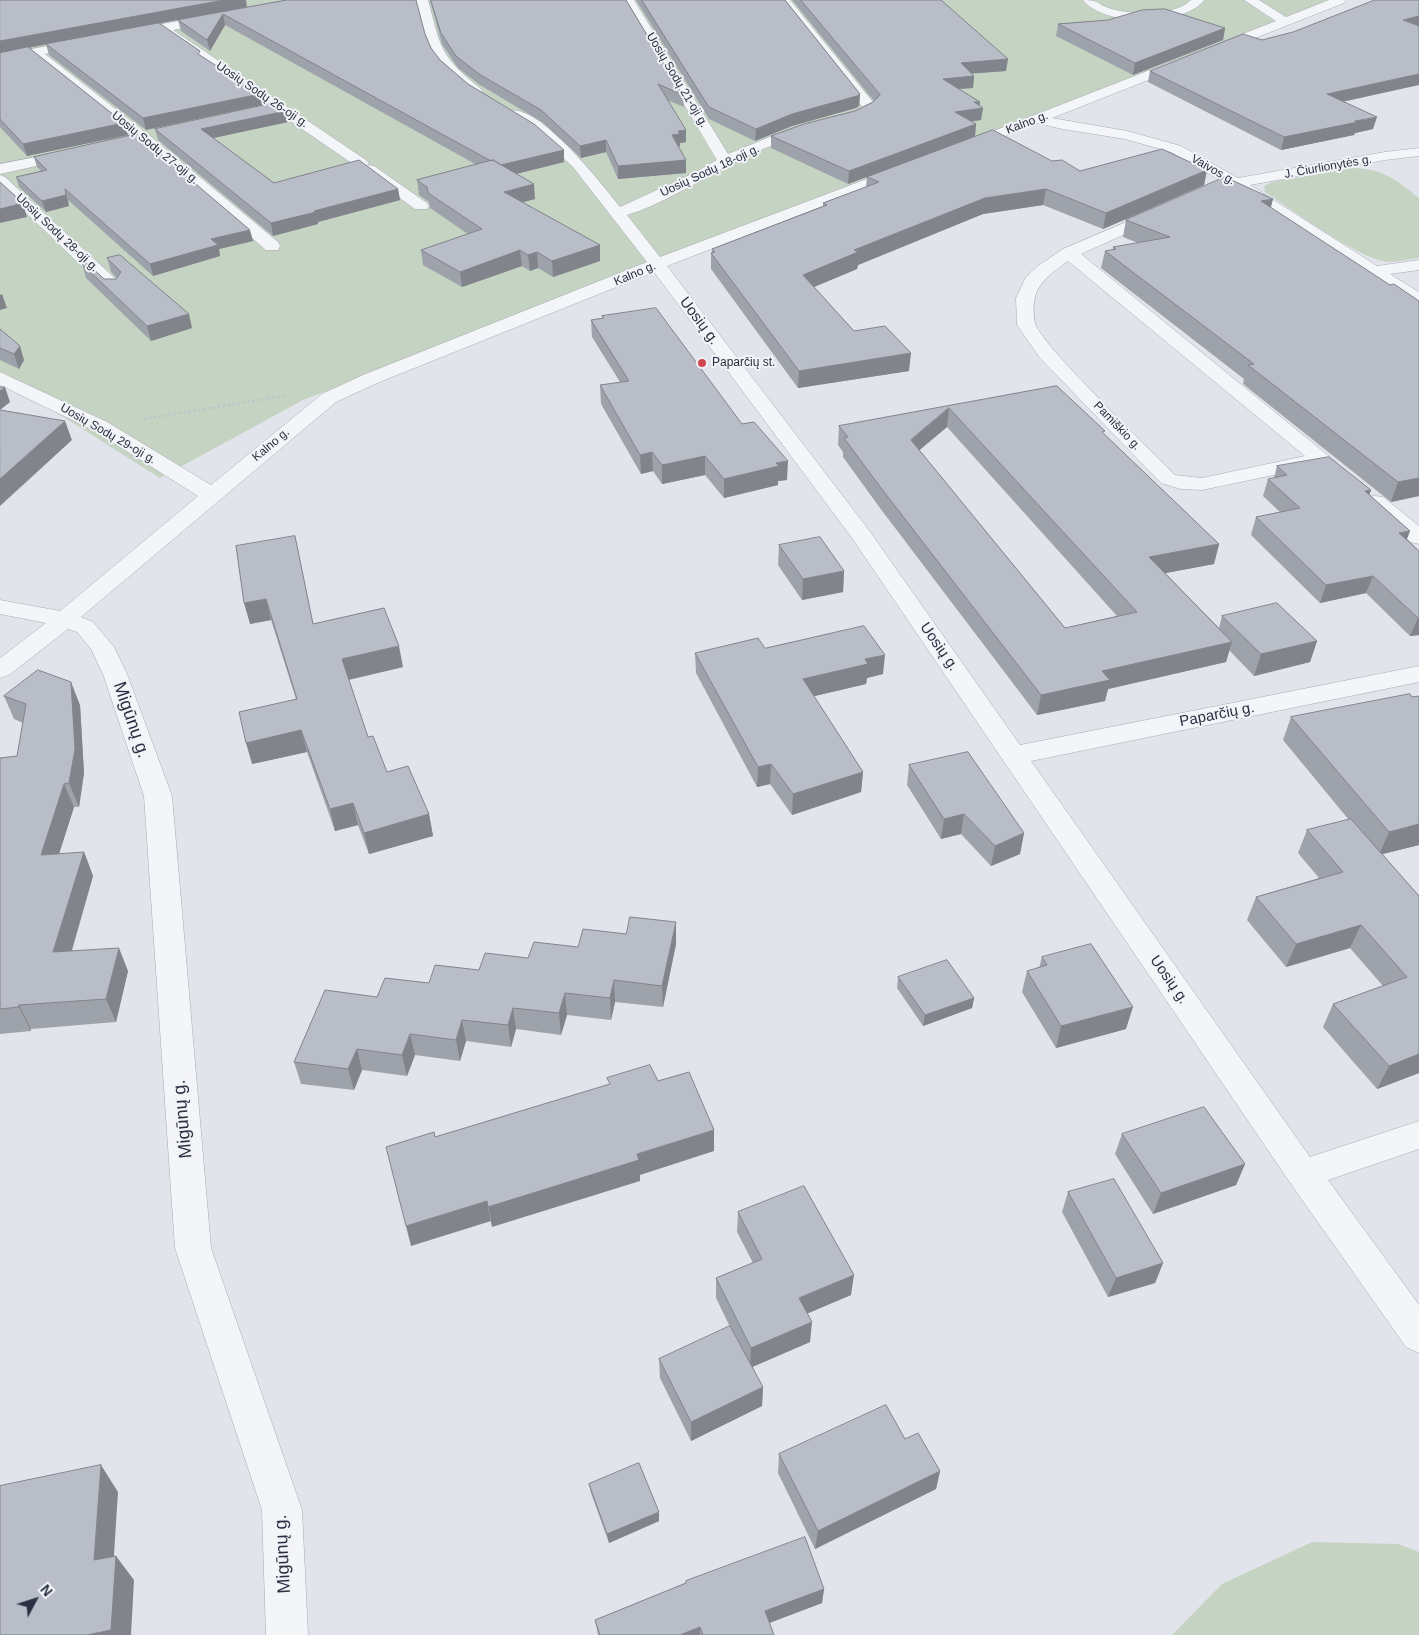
<!DOCTYPE html>
<html>
<head>
<meta charset="utf-8">
<style>
	body { margin:0 }
	#map { position:relative; width:1419px; height:1635px; overflow:hidden; background:#e1e4ea; font-family:Arial,sans-serif }
	canvas { display:block }
	.north { position:absolute; left:10px; top:1575px; width:50px; height:50px; -webkit-text-stroke:4px #f1f3f7; paint-order:stroke; rotate:50deg; font-size:14px; font-weight:700; line-height:20px; text-align:center; color:#293042 }
	.north::after { content:''; display:block; margin:auto; width:18px; height:22px; background:#293042; clip-path:polygon(50% 0,100% 100%,50% 72%,0 100%) }
</style>
</head>
<body>
<div id="map">
<canvas width="1419" height="1635"></canvas>
<div class="north">N</div>
</div>
<script>
const g = document.querySelector('canvas').getContext('2d');
g.lineJoin = 'round';
function fill(path, color) { g.fillStyle = color; g.fill(path, 'evenodd'); }
function strokePath(path, color, width, dash) { g.strokeStyle = color; g.lineWidth = width; g.lineCap = dash ? 'butt' : 'round'; g.setLineDash(dash || []); g.stroke(path); }
function label(font, color, halo, rows, align = 'center') {
  g.font = font + ' Arial,sans-serif'; g.lineWidth = 4; g.setLineDash([]); g.textBaseline = 'middle'; g.strokeStyle = halo; g.fillStyle = color; for (const [text, x, y, turn = 0] of rows) {
    g.save(); g.translate(x, y); g.rotate((+turn || 0) * Math.PI / 180); g.textAlign = isNaN(turn) ? turn : align; if (halo) g.strokeText(text, 0, 0); g.fillText(text, 0, 0); g.restore();
  }
}
const green = new Path2D(`
	M0,0H1340L303,400L160,478L32,397L0,383Z
	M1352,168C1384,169 1395,179 1419,198V258C1409,259 1398,262 1388,262C1360,260 1291,209 1265,192L1264,186L1272,182Z
	M1312,1542L1398,1544L1419,1552V1635H1172L1222,1584Z`);
const path = new Path2D(`
	M144,419L284,396`);
const minor = new Path2D(`
	M416,0H428C441,48 440,56 480,88L482,91L480,94H470C429,60 428,50 416,0Z
	M622,0H634L728,154L792,128L857,110L862,106L778,0H790L877,107C866,123 822,128 803,134C779,142 752,153 729,165C696,182 663,204 627,215L660,257L896,168H906L909,171L906,174L667,266L868,529L1020,745L1419,666V682L1031,761L1310,1157L1419,1121V1149L1328,1180L1419,1305V1353L1406,1347L1291,1184L852,538L654,272L377,383L336,402L81,617L93,622L114,647L127,674L172,796L211,1248L302,1510L308,1635H266L262,1510L175,1248L144,796L103,674L91,649L77,632L68,629L9,675L0,678V658L46,623L0,614V600L60,611L198,496L93,430L0,385V372L107,422L211,485L322,394L363,375L647,262L573,167L550,145L508,114L510,111C539,104 603,185 620,207L694,173L717,160Z
	M1083,0C1100,0 1098,5 1112,9C1134,15 1173,17 1191,0H1204C1184,27 1104,27 1083,0Z
	M1244,0H1259L1286,17L1329,0H1346L1344,3L1052,118L1127,131L1181,146L1238,178L1385,152L1419,148V156L1385,160L1250,185L1377,266L1419,260V270L1390,274L1419,292V305L1413,304L1234,189L1202,198L1196,196L1194,193L1196,190L1223,182L1171,152L1125,139L1062,129L1038,123L970,150H960L958,147L960,144L1276,21Z
	M217,14L223,18L221,21L173,30L366,160L369,163L367,165L374,166L427,203L429,206L427,209H415L364,172L361,169L363,167L356,166L166,36L165,31L129,38L123,34L129,30Z
	M84,39L89,40L90,43L89,46L45,54L149,135L278,242L280,246L278,250H266L139,141L32,57L0,63V55Z
	M72,150L77,151L79,154L77,157L0,174V164Z
	M0,175L5,177L120,283L123,287L120,291L114,292L108,291L0,188Z
	M1159,208L1165,210L1167,213L1165,216L1081,254L1336,462L1339,466L1336,470C1328,472 1323,472 1317,466L1202,490L1181,489L1161,483L1040,358L1017,325L1016,298L1026,277L1038,266L1063,249ZM1068,261L1305,456L1202,478L1175,475C1154,453 1038,342 1035,323C1029,289 1043,279 1068,261Z
	M1375,496L1383,497L1419,526V544L1411,542L1367,507L1364,502L1367,497Z`);
const wall = new Path2D(`
	M0,0L247,7L159,23L146,130L49,55L46,44L29,48L124,123L128,135L27,156L0,127Z
	M287,0L425,34L431,48L440,60L468,84L564,150V162L516,174L535,199L522,202L600,261L553,277L538,268L530,271L522,266L462,287L423,265L421,250L468,234L430,208L429,202L419,195L417,180L477,165L225,25L210,51L181,31L178,20Z
	M430,0H626L683,95L684,107L667,100L686,142L680,143V146L678,147L686,160V173L618,179L606,152L581,158L542,122L480,85L458,68L442,44Z
	M636,0H785L860,94L859,106L856,108L792,126L755,141L709,119Z
	M792,0H941L1006,71L971,74L974,76L973,88L959,89L980,102L979,106L983,108L981,120L972,121L976,124L975,136L1080,171L1207,170L1204,185L1103,229L1043,205L983,214L858,265L857,269L814,287L854,331L909,371L798,388L711,269V253L712,252V249L823,206V203L866,187L867,177L848,184L771,148V136L855,111L874,101Z
	M1108,20L1225,28L1223,40L1133,75L1056,36L1058,24Z
	M1150,71L1344,102L1373,129L1355,133L1354,135L1281,150L1148,82Z
	M286,111L288,122L213,138L274,183L398,189L400,200L318,222V224L273,236L158,140L155,129Z
	M34,157L253,241L219,249L220,256L153,276L68,200L69,206L46,212L19,187L16,177L41,171L37,167Z
	M1273,199L1271,207L1419,496L1391,502L1243,384L1244,379L1101,268L1105,251L1113,250V247L1138,243L1123,237L1126,220Z
	M107,258L192,328L151,341L86,278L82,264L104,279H116L117,278L111,272Z
	M602,316L742,424L787,480L778,481V485L724,498L705,475L662,484L653,471L641,474L601,404L600,385L620,382L592,337L591,320L603,318Z
	M0,329L24,360L19,369L0,360Z
	M1057,386L1104,434L1219,544L1214,564L1165,573L1219,628L1222,616L1317,641L1310,662L1254,676L1229,650L1226,662L1108,689L1105,701L1037,715L880,508L843,457V452L838,445L839,426ZM947,427L1117,616L1065,628L919,450Z
	M1277,466L1371,490L1369,495L1410,531L1407,539L1419,551V635L1410,636L1366,593L1320,603L1251,535L1256,517L1280,512L1263,496L1268,479L1274,478Z
	M295,536L313,624L403,667L349,680L368,737L387,772L429,814L433,836L369,854L358,825L335,831L307,752L252,764L296,699L271,620L250,624Z
	M779,545L844,571L843,592L802,600L778,565Z
	M765,648L883,674L867,678L866,684L814,696L863,772L861,792L792,815L770,784L757,787L696,673L695,653Z
	M4,696L80,705L84,773L79,807H74L59,854L84,852L93,876L72,951L128,971L116,1022L31,1029V1031L0,1034V758L17,756L23,723L14,719Z
	M1291,717L1419,845L1382,854L1419,896V1073L1377,1089L1323,1027L1333,1004L1383,986L1350,948L1286,967L1247,920L1256,897L1319,878L1298,853L1307,830L1349,820L1283,740Z
	M909,765L1024,833L1020,854L991,866L961,834L941,839L907,785Z
	M676,922V944L663,1007L615,1002L611,1020L567,1015L561,1035L516,1029L511,1047L466,1041L460,1061L415,1055L407,1076L362,1070L354,1090L301,1084L294,1062L377,997L528,958L578,947L626,934Z
	M1042,957L1126,1029L1056,1048L1022,992L1027,971L1039,968Z
	M898,977L974,998L972,1008L923,1026L897,988Z
	M1122,1134L1245,1164L1236,1185L1153,1214L1115,1154Z
	M1068,1192L1163,1263L1155,1283L1108,1297L1062,1212Z
	M738,1212L851,1295L807,1313L810,1342L752,1367L763,1387L762,1406L691,1441L660,1378L659,1359L732,1331L716,1298V1278L753,1263L737,1232Z
	M905,1439L940,1471L936,1489L815,1549L778,1473L779,1454Z
	M589,1484L659,1521L609,1543L591,1493Z
	M686,1581L824,1589L822,1603L769,1623L774,1635H598L595,1620L686,1583Z`);
const shadedWall = new Path2D(`
	M224,0H246L247,7L0,53V41Z
	M223,14L225,25L210,51L207,40Z
	M1419,16V26L1403,20Z
	M1225,28L1223,40L1133,75L1135,63Z
	M1008,59L1006,71L960,74L961,63Z
	M1419,74V85L1324,106L1327,94Z
	M974,76L973,88L942,90L943,79Z
	M260,94L262,105L146,130L143,118Z
	M860,94L859,106L856,108L792,126L755,141L756,129L792,114Z
	M974,102H980L979,108H983L981,120L954,124L955,112Z
	M286,111L288,122L204,140L201,129Z
	M1377,117L1373,129L1355,133L1354,135L1281,150L1284,137Z
	M124,123L128,135L27,156L23,144Z
	M976,124L975,136L848,184L849,171Z
	M686,130V142L680,143V146L672,147V135L678,131Z
	M606,140V152L581,158L580,146Z
	M564,150V162L500,178L499,165Z
	M686,160V173L618,179V166Z
	M1207,170L1204,185L1103,229L1106,213Z
	M534,184L535,199L505,207L504,192Z
	M65,189L69,206L46,212L42,201Z
	M398,189L400,200L318,222V224L273,236L271,223L314,211Z
	M1046,189L1043,205L983,214L858,265L857,269L802,292L803,275L854,250L985,198Z
	M1273,199L1268,216L1261,201Z
	M23,203L27,217L0,223V209Z
	M250,230L253,241L219,249L220,256L153,276L150,264L211,239Z
	M600,245V261L553,277L552,261Z
	M520,250L522,266L462,287L460,272Z
	M537,252L538,268L530,271L528,255Z
	M2,294L7,308L0,310V295Z
	M189,314L192,328L151,341L147,326Z
	M20,346L24,360L19,369L14,354Z
	M911,353L909,371L798,388L799,371Z
	M5,387L10,402L0,410V391Z
	M949,408L947,427L909,459L911,440Z
	M65,421L72,440L0,506V479Z
	M652,452L653,471L641,474L640,455Z
	M705,456V475L662,484V465Z
	M788,461L787,480L778,481V485L724,498V479L776,463Z
	M1419,478V496L1391,502L1398,482Z
	M1371,490L1364,507L1365,491Z
	M1410,531L1403,548L1399,533Z
	M1219,544L1214,564L1145,577L1149,557Z
	M844,571L843,592L802,600L803,579Z
	M1373,576L1366,593L1320,603L1326,585Z
	M266,599L271,620L250,624L244,603Z
	M1418,618H1419V635L1410,636Z
	M1317,641L1310,662L1254,676L1261,654Z
	M1232,642L1226,662L1108,689L1105,701L1037,715L1041,695L1102,671Z
	M399,646L403,667L347,680L342,659Z
	M885,655L883,674L867,678L866,684L802,699L803,679L865,659Z
	M71,682L80,705L84,773L79,807L69,783Z
	M301,730L307,752L252,764L246,743Z
	M771,764L770,784L757,787L758,767Z
	M863,772L861,792L792,815L793,794Z
	M64,784L74,807L51,879L41,855Z
	M353,803L358,825L335,831L330,809Z
	M429,814L433,836L369,854L364,833Z
	M964,814L961,834L941,839L944,819Z
	M1419,824V845L1379,855L1389,832Z
	M1024,833L1020,854L991,866L995,846Z
	M84,852L93,876L64,976L53,952Z
	M676,922V944L663,1007L662,986Z
	M1361,925L1350,948L1286,967L1296,944Z
	M119,948L128,971L116,1022L106,999Z
	M614,980L615,1002L611,1020L610,998Z
	M565,993L567,1015L561,1035L559,1013Z
	M974,998L972,1008L923,1026L925,1015Z
	M19,1005L31,1029V1031L19,1007Z
	M1133,1007L1126,1029L1056,1048L1061,1026Z
	M513,1008L516,1029L511,1047L508,1025Z
	M462,1020L466,1041L460,1061L456,1040Z
	M410,1034L415,1055L407,1076L402,1055Z
	M357,1049L362,1070L354,1090L348,1069Z
	M1419,1054V1073L1377,1089L1389,1066Z
	M714,1130V1151L640,1175V1181L492,1227L488,1207L637,1154Z
	M1245,1164L1236,1185L1153,1214L1161,1193Z
	M487,1201L491,1221L411,1246L406,1226Z
	M1163,1263L1155,1283L1108,1297L1116,1278Z
	M854,1275L851,1295L797,1318L799,1298Z
	M812,1322L810,1342L750,1368L751,1348Z
	M763,1387L762,1406L691,1441V1422Z
	M101,1465L118,1492L112,1585L94,1560Z
	M940,1471L936,1489L815,1549L818,1531Z
	M659,1512V1521L609,1543L607,1534Z
	M116,1556L134,1580L131,1635H87Z
	M824,1589L822,1603L764,1625L765,1611Z
	M700,1627V1635H680Z`);
const building = new Path2D(`
	M0,0H224L0,41Z
	M287,0H416L425,34L431,48L440,60L468,84L534,124L564,150L501,165L493,160L491,161L223,14L207,40L178,20Z
	M431,0H626L683,95L658,84L686,130L678,131L680,134L672,135L686,160L618,166L606,140L580,146L541,110L479,74L456,56L441,33Z
	M642,0H785L860,94L857,96L792,114L756,129L709,107Z
	M801,0H941L1008,59L961,63L974,76L943,79L980,102H974L983,108L955,112L976,124L849,171L771,136L804,124L855,111L873,102L880,95Z
	M1375,0H1419V16L1403,20L1419,26V74L1327,94L1377,117L1355,121L1358,122L1284,137L1150,71L1243,34L1262,40L1293,32Z
	M1165,9L1225,28L1135,63L1058,24L1108,20L1142,10Z
	M159,23L200,51L198,54L260,94L143,118L46,44Z
	M28,47L124,123L23,144L0,119V53Z
	M274,103L286,111L201,129L274,183L359,160L398,189L314,211L316,212L271,223L155,129Z
	M993,130L1052,161L1062,160L1080,171L1162,149L1207,170L1106,213L1046,189L985,198L854,250L858,252L803,275L854,331L885,326L911,353L799,371L711,253L715,252L712,249L827,205L823,203L879,182L867,177Z
	M137,134L250,230L211,239L218,245L150,264L65,189L66,195L42,201L16,177L47,170L34,157Z
	M493,160L534,184L504,192L600,245L552,261L537,252L528,255L520,250L460,272L421,250L482,229L428,193L427,187L417,180Z
	M1225,177L1273,199L1261,201L1390,285L1394,284L1419,301V478L1398,482L1248,365L1254,364L1105,251L1116,249L1113,247L1170,237L1126,220Z
	M0,182L23,203L0,209Z
	M120,255L189,314L147,326L82,264L87,263L104,279H116L121,272L107,258Z
	M656,308L742,424L754,422L788,461L776,463L779,466L724,479L705,456L662,465L652,452L640,455L600,385L629,381L591,320L604,318L602,316Z
	M0,329L20,346L14,354L0,348Z
	M1057,386L1105,431L1102,432L1219,544L1149,557L1232,642L1102,671L1110,680L1041,695L881,488L844,438L848,437L839,426ZM949,408L1137,612L1065,628L911,440Z
	M0,387H5L0,391Z
	M0,410L65,421L0,479Z
	M1329,457L1371,490L1365,491L1410,531L1399,533L1419,551V618H1418L1373,576L1326,585L1256,517L1300,508L1268,479L1287,475L1277,466Z
	M295,536L313,624L384,608L399,646L342,659L368,737L373,736L387,772L408,766L429,814L364,833L353,803L330,809L301,730L246,743L239,712L297,699L266,599L244,603L236,546Z
	M820,537L844,571L803,579L779,545Z
	M1277,603L1317,641L1261,654L1222,616Z
	M864,626L885,655L865,659L868,664L803,679L863,772L793,794L771,764L758,767L695,653L758,638L765,648Z
	M38,670L71,682L75,749L69,783L64,784L41,855L84,852L53,952L119,948L106,999L19,1005V1007L0,1009V758L17,756L26,704L4,696Z
	M1410,694L1412,697L1419,696V824L1389,832L1291,717Z
	M968,752L1024,833L995,846L964,814L944,819L909,765Z
	M1351,819L1419,896V1054L1389,1066L1333,1004L1407,977L1361,925L1296,944L1256,897L1343,872L1307,830Z
	M630,917L676,922L662,986L614,980L610,998L565,993L559,1013L513,1008L508,1025L462,1020L456,1040L410,1034L402,1055L357,1049L348,1069L294,1062L325,990L377,997L385,978L429,983L435,965L479,970L485,953L528,958L534,942L578,947L583,929L626,934Z
	M1091,944L1133,1007L1061,1026L1027,971L1047,965L1042,957Z
	M947,960L974,998L925,1015L898,977Z
	M650,1065L658,1081L689,1072L714,1130L637,1154L639,1160L488,1207L487,1201L406,1226L386,1147L434,1132L435,1137L610,1084L607,1078Z
	M1204,1107L1245,1164L1161,1193L1122,1134Z
	M1114,1179L1163,1263L1116,1278L1068,1192Z
	M804,1186L854,1275L799,1298L812,1322L751,1348L716,1278L762,1259L738,1212Z
	M730,1326L763,1387L691,1422L659,1359Z
	M886,1405L905,1439L918,1433L940,1471L818,1531L779,1454Z
	M639,1463L659,1512L607,1534L589,1484Z
	M101,1465L94,1560L116,1556L111,1630L87,1635H0V1486Z
	M805,1537L824,1589L765,1611L774,1635H703L700,1627L680,1635H600L595,1620L686,1583V1581Z`);
const markers = [
	[702,363,5,"#cf4650"]
];
const farStreetnames = [
	["Uosių Sodų 21-oji g.",677,80,59],
	["Uosių Sodų 26-oji g.",262,95,34],
	["Kalno g.",1027,123,-21],
	["Uosių Sodų 27-oji g.",155,148,39],
	["J. Čiurlionytės g.",1328,167,-10],
	["Vaivos g.",1213,170,30],
	["Uosių Sodų 18-oji g.",710,171,-25],
	["Uosių Sodų 28-oji g.",57,233,43],
	["Kalno g.",635,274,-23],
	["Pamiškio g.",1117,426,46],
	["Uosių Sodų 29-oji g.",108,434,30],
	["Kalno g.",271,445,-40]
];
const farPoinames = [
	["Paparčių st.",712,363]
];
const streetNames = [
	["Uosių g.",699,321,53],
	["Uosių g.",939,647,55],
	["Paparčių g.",1217,715,-11],
	["Uosių g.",1169,980,55]
];
const nearStreetnames = [
	["Migūnų g.",131,720,71],
	["Migūnų g.",183,1119,-95],
	["Migūnų g.",283,1554,-93]
];
fill(green, '#c5d4c2');
strokePath(minor, '#a6aab4', 1);
strokePath(path, '#bfc2c9', 2, [2.5, 2.5]);
fill(minor, '#f4f5f8');
fill(wall, '#9ea3ab');
fill(shadedWall, '#81848b');
fill(building, '#b8bdc7');
strokePath(building, '#81848b', 1);
for (const [x, y, r, color] of markers) { const dot = new Path2D(); dot.arc(x, y, r, 0, 2 * Math.PI); g.fillStyle = color; g.fill(dot); strokePath(dot, '#f1f3f7', 2); }
label('12px', '#293042', '#f1f3f7', farStreetnames);
label('12px', '#293042', '#f1f3f7', farPoinames, 'left');
label('15px', '#293042', '#f1f3f7', streetNames);
label('18px', '#293042', '#f1f3f7', nearStreetnames);
</script>
</body>
</html>
